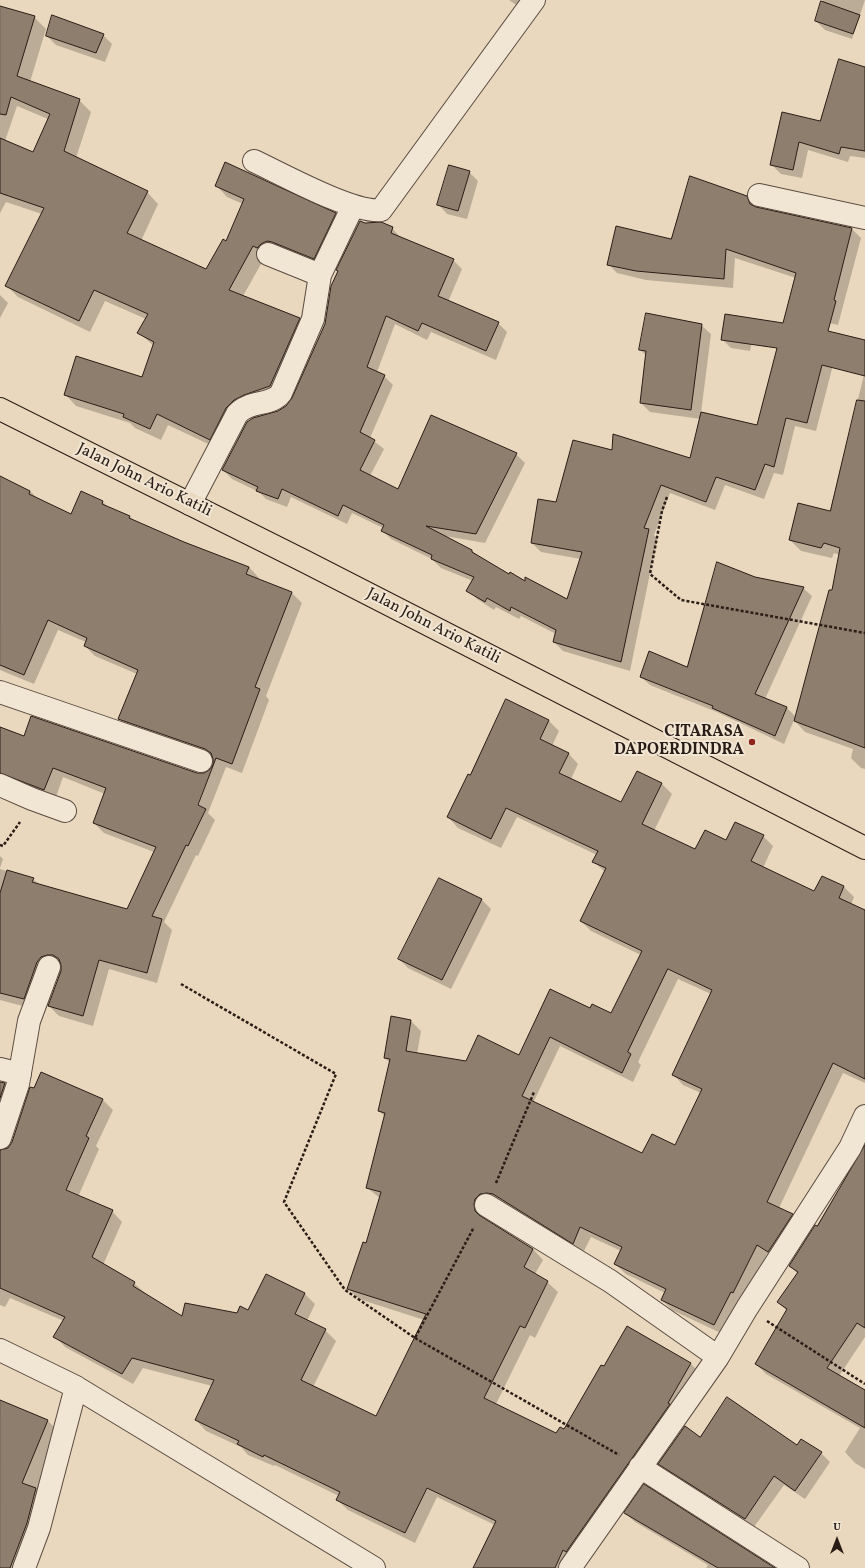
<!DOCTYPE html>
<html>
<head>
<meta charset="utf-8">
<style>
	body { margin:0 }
	#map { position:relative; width:865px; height:1568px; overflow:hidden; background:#e9d8bd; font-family:Vollkorn,serif }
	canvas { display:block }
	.north { position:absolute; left:817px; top:1520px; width:40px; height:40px; -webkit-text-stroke:3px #f1e6d4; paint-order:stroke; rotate:0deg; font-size:11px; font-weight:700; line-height:16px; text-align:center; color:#2a1c16 }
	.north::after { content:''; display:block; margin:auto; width:14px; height:18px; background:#2a1c16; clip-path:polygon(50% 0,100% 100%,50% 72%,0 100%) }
</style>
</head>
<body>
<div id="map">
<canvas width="865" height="1568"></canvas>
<div class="north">U</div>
</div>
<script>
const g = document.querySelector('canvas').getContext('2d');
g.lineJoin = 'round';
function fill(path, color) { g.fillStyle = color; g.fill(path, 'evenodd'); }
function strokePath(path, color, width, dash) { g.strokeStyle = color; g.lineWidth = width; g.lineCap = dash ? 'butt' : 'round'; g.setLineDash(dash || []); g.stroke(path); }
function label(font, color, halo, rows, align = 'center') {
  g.font = font + ' Vollkorn,serif'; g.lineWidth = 4; g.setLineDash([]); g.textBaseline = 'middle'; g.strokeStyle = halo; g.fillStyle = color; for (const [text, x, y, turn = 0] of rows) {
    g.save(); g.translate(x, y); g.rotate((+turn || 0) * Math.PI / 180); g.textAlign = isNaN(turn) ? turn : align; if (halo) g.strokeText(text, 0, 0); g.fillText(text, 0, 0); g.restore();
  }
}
const shadow = new Path2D(`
	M509,0H541L531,15Z
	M823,0H865L852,39L825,30L816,21Z
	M0,7L34,17L46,29L30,82L79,100L91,112L76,158L147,192L158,204L141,241L207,270L227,242L243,204L227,197L216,185L335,214L347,225L325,270L265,257L243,296L299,319L311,330L282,397L255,406L221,450L168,425L161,440L135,428L130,423L76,406L65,394L142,378L154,346L138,332L146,319L105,301L90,332L18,297L7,286L42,214L6,202L0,213ZM17,106L48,119L33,153L5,141Z
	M103,35L112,44L105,62L56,45L47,36Z
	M865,68V158L850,156L848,162L808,150L802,178L781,174L771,164L820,122Z
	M469,172L478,181L467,219L447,214L438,204Z
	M746,197L757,208L852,229L861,238L838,325L798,316L796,278L735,258L733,288L646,280L617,273L608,264L671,240Z
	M364,224L392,228L401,238L453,260L462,269L448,302L498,323L507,332L496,360L431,332L427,340L395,324L377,372L384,376L393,385L370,438L384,449L370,476L398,490L516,454L525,463L485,543L445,536L472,551L478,556L509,575L568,600L581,559L541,552L532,543L539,500L557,503L613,452L691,459L701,419L650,412L641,403L647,356L640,350L701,325L711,334L701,413L758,427L778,345L833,365L816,431L795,426L783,475L774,473L764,499L725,485L715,510L670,493L654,535L657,539L630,671L563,651L554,642L556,634L521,616L519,619L496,607L494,610L477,599L468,590L473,581L441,568L432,559L391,539L382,530L383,528L352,513L347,524L291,497L287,507L266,499L259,492L232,479L223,470L278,412L286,407L293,399L326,324Z
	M0,295L8,303L0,318Z
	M755,327L750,351L731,348L722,339Z
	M865,371V769L861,768L851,758L853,749L805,732L794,720L784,744L719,713L650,685L641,677L688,668L754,578L803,588L812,596L765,699L787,708L796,717L833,592L840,555L834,553L832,558L801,551L790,540L830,512Z
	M0,477L30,491L38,499L71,516L103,502L110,509L130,517L134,521L183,543L249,567L259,578L258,580L292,593L302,603L266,696L269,700L242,773L226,767L208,813L215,820L198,856L196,855L164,922L172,930L157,983L109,969L93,1026L59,1016L49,1006L62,965H57L34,1009L0,1000V869L33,879L40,885L127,910L154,852L104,833L94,823L105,794L63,777L55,800L0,779V732L197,774H203L210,771L214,765V758L130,729L119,719L137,674L95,656L85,646L86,642L58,630L34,684L0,670ZM205,782H207L197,810H195Z
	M507,701L549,721L559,731L552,746L568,753L578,764L571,779L622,803L662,784L672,794L654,831L696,851L727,841L763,836L773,846L763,868L815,892L822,877L844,887L854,897L851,905L865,911V1083L843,1073L779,1208L792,1215L802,1225L779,1262L767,1254L744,1303L725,1335L672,1310L662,1300L665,1293L626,1274L615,1264L621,1251L591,1237L583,1253L483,1216L484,1220L533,1249L543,1260L535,1274L547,1282L558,1292L535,1338L530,1335L496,1404L557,1434L564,1430L604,1368L628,1328L691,1364L701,1374L570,1568H474L495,1525L437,1497L415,1543L348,1510L337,1500L339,1496L275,1465L274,1466L248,1455L241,1447L206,1431L196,1420L212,1386L143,1368L133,1384L65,1347L55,1336L64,1321L10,1298L5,1307L0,1305V1151H3L102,1099L113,1110L96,1146L99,1149L78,1197L112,1211L122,1222L103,1265L134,1283L145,1293L183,1318L249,1312L266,1276L305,1294L315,1304L307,1321L325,1330L336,1341L313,1387L377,1417L424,1320L359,1299L349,1289L367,1244L380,1198L367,1188L385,1117L379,1111L390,1063L385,1058L410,1020L421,1031L417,1054L466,1062L519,1056L591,1010L612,1015L641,955L591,931L581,921L605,872L594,862L597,855L517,817L501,848L458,828L448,817L470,776ZM678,979L711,994L673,1074L683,1085L701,1093L676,1146L643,1155L533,1103L560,1046L633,1082L641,1065L638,1062Z
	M0,856L3,859L0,868Z
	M439,880L482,900L491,909L451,989L408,968L399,959Z
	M0,1082L5,1084L15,1094L0,1139Z
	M865,1147V1337L839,1376L865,1391V1469L855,1463L845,1452L860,1428L766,1374L756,1364L787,1311L778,1302L798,1274L790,1266L843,1187Z
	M0,1400L47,1420L60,1433L37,1490L49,1502L27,1568H0Z
	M700,1438L797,1447L821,1453L830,1462L805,1499L784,1485L754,1527L669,1473L660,1464Z
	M625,1513L773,1568H706L708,1565L635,1522Z`);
const building = new Path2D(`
	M821,1L860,15L853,34L815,21Z
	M0,6L35,16L17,76L80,99L64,151L148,191L127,233L206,269L223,239L226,241L244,199L215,186L225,162L336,213L314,259L272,242L267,241L261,244L257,248L253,246L229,290L300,318L270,386L244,395L234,400L226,408L210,440L157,414L150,429L123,417L124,414L64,395L76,356L142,377L154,342L137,333L148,314L94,290L79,321L5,286L44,208L0,193V138L33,152L50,114L11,97L6,115L0,114Z
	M52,15L104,34L96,53L46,36Z
	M839,59L865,67V151L841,147L839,154L799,142L793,170L770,165L782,112L820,121Z
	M449,165L470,171L458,211L437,205Z
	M690,176L747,196L750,204L756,207L852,228L834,300L836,301L828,331L865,340V376L822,365L807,423L786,418L774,467L765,464L755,490L716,477L706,502L661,485L644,528L649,529L621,662L553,642L556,630L511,607L510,611L487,598L485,602L466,591L474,577L431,559L432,555L381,531L384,525L343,505L338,516L282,489L278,499L256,491L258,487L222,470L247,422L253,418L278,411L286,406L292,398L325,324L331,286L338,271L336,270L360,221L365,223L381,222L393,227L391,233L454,259L438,296L499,322L486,351L422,323L418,331L386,316L367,367L385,375L360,432L375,440L360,470L398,489L431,415L517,453L476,534L426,526L472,550V552L509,574L510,572L525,581V577L567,599L582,552L531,543L538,499L556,502L573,440L612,450L613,434L690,458L701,412L757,425L777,348L721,340L725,314L783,323L796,273L726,249L724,279L636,271L607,265L616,226L671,239Z
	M646,313L702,324L691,410L640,403L646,351L639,350Z
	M857,400L865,401V748L794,721L829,590H832L840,548L824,543L821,548L789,540L798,503L830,511Z
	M0,476L30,491L29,494L71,514L81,491L103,501L102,504L130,516L129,518L184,542L249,567L246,574L292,592L255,687L260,689L232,764L216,758L198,805L206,809L188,846L186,845L152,916L162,919L147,973L99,960L83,1016L48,1006L61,971V965L59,959L53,955H47L41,957L37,962L24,999L0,993V893L7,870L34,878L32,882L127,909L156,847L93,823L106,788L53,768L44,790L0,773V727L24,736L31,716L197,773H204L209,770L213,765V759L211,753L205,749L118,719L138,670L84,646L87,638L48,620L24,675L0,665Z
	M717,562L755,577L804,587L755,694L787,707L775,736L712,708L713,706L640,677L649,651L687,667Z
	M506,699L549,720L540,739L569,753L559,773L621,802L637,771L662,783L642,824L695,849L705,830L726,840L735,822L764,835L751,861L814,891L822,876L844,886L839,898L865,910V1079L833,1063L767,1202L793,1214L768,1252L757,1245L733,1293L731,1292L714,1325L661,1300L666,1289L614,1264L622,1247L580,1227L573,1244L493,1194L487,1193L480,1194L475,1199L474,1204L475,1211L479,1215L533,1249L524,1267L548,1281L525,1328L520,1326L484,1398L556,1433L560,1427L564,1429L601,1365L604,1366L627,1326L691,1363L668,1403L670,1404L566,1552L563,1550L555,1568H473L496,1521L427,1488L405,1533L336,1500L340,1492L264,1455L263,1457L237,1444L239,1441L195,1420L214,1380L132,1358L122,1374L53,1337L65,1317L0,1288V1150L8,1148L12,1142L30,1087L34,1088L41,1072L103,1099L86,1136L89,1138L66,1190L113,1210L92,1257L135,1282L133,1286L182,1316L185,1303L237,1313L240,1306L248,1310L266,1274L305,1293L295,1314L326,1329L301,1380L376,1416L426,1314L347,1289L363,1242L366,1243L381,1192L366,1188L385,1113L378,1111L390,1059L384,1058L391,1016L411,1020L406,1051L466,1061L478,1035L519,1055L550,989L590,1008L592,1004L611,1013L642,951L580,921L606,868L592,862L598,851L506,808L491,839L447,817L468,774L470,775ZM668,969L712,990L672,1075L702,1089L675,1145L652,1134L642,1153L522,1096L550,1037L622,1073L631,1054L628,1052Z
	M439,878L482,899L442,980L398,959Z
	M0,1082L5,1083L0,1098Z
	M865,1145V1328L857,1323L827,1368L865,1390V1428L755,1364L787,1309L777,1302L798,1272L789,1266L815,1225L817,1226Z
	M727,1397L797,1445L801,1439L822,1452L795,1491L774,1476L745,1519L658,1464L685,1426L700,1437Z
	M0,1400L48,1420L22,1483L36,1488L27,1523L10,1568H0Z
	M644,1484L775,1568H718L624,1513Z`);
const path = new Path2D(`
	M667,497L662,511L650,574L681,600L865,633
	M0,845L3,846L20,822
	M181,984L336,1074L284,1202L345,1290L415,1338L474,1227
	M496,1183L534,1092
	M767,1321L865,1384
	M415,1338L619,1455`);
const minor = new Path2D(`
	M254,161C282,174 354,214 381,210L534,0
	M759,195L865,218
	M268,254L320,275L353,206
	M190,504L237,414C249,400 272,406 281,393L313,319L320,275
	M0,692L201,761
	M0,785L32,799L65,811
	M0,1069L20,1074
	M0,1138L18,1084L29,1021L49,967
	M486,1205L610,1281L718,1357
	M0,1350L74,1386L374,1568
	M640,1467L798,1568
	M24,1568L39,1528L76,1387
	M570,1568L718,1357L747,1308L850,1148L865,1116`);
const major = new Path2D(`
	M0,409L304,561L865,848`);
const markers = [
	[752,742,4,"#8f2418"]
];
const streetNames = [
	["Jalan John Ario Katili",144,481,26],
	["Jalan John Ario Katili",433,627,27]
];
const poiNames = [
	["CITARASA",744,733],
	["DAPOERDINDRA",744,751]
];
fill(shadow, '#0003');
fill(building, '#8d7e6d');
strokePath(building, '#2a1c16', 1);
strokePath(minor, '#5a4b40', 24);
strokePath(major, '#2a1c16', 24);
strokePath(path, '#2a1c16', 2.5, [3, 2]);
strokePath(minor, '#f1e6d4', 22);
strokePath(major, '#e9d8bd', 22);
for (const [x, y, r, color] of markers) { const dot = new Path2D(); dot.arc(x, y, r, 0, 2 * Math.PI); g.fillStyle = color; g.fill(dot); strokePath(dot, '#f1e6d4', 1.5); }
label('16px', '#2a1c16', '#f1e6d4', streetNames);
label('bold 16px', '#2a1c16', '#f1e6d4', poiNames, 'right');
</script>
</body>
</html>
